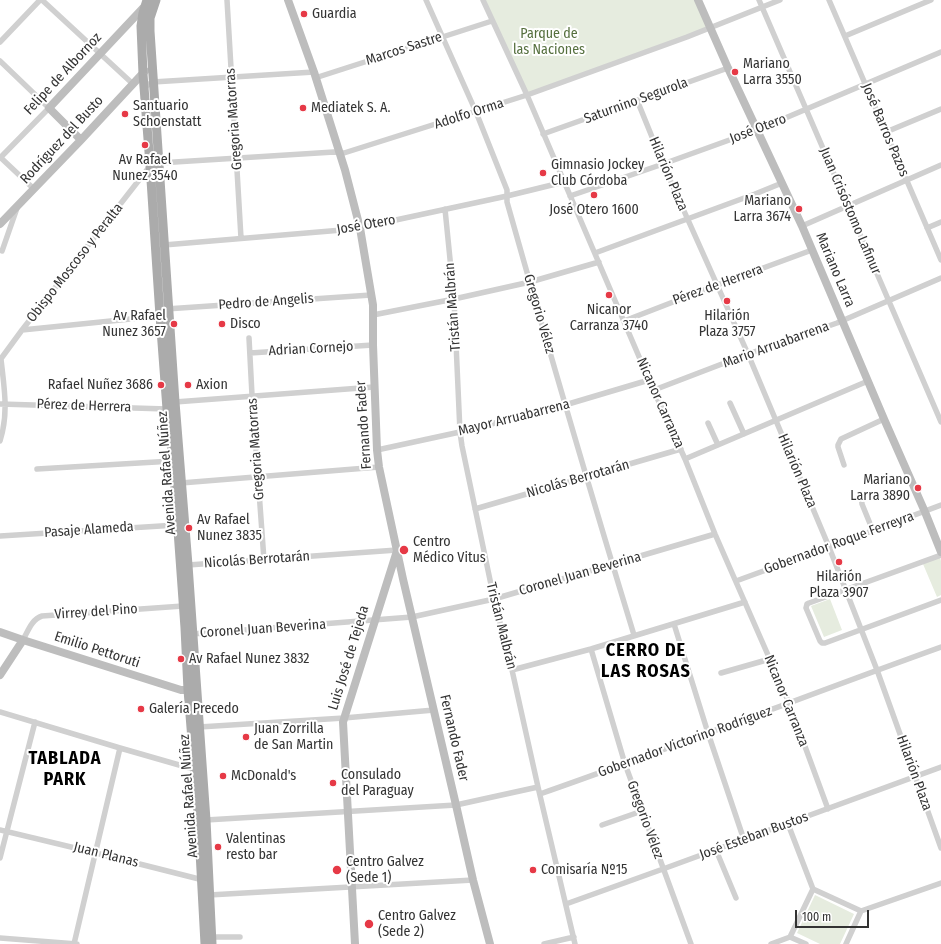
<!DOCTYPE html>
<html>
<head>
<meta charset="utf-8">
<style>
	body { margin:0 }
	#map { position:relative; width:941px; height:944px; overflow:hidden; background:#fff; font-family:"Fira Sans Condensed",sans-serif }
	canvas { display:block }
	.scale { position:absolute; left:795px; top:910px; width:74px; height:18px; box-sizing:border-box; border:2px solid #333; border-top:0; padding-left:5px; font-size:12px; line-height:14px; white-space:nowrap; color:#333; -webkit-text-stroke:3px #fff; paint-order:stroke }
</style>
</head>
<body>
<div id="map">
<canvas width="941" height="944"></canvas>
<div class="scale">100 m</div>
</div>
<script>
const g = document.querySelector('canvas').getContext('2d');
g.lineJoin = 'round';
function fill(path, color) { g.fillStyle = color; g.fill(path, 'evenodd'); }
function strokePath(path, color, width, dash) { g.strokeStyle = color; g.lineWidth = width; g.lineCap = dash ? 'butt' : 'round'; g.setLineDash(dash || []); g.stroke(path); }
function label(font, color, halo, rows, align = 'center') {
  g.font = font + ' "Fira Sans Condensed",sans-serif'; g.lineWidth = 4; g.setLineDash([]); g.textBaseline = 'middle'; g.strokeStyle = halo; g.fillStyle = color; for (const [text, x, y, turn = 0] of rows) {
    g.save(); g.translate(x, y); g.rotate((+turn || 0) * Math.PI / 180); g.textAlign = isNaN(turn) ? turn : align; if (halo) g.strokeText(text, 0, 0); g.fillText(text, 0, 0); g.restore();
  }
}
const green = new Path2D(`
	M483,0H698L711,27L527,95Z
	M940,557L941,561V595L937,597L923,564Z
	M830,599L842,630L824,637L811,606Z
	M815,895L854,914L840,944H820L797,933Z`);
const minor = new Path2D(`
	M42,0L133,84
	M227,0L241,238
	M426,0L476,112L507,190V202C548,347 590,491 634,635
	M483,0L527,95L649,380L685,459L715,534L789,703L828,809
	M759,0L941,422
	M829,0L941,260
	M845,36L931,0
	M0,42L40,0
	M0,61L49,108L0,158
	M315,78L492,21
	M145,90L146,86L153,82L314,72
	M637,100L663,164L748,354L829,547L877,670L941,848
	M886,132L941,109
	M543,134L728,68
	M0,157L34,189
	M157,162L159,163L334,152L344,153L527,95L687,37L780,0
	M570,196L663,164L757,130L941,52
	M445,209L454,299L460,432L462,446L494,599L512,670L538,787L575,944
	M802,226L941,165
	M927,228L941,222
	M164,245L354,229L507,196L564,182
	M2,251L17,208
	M595,253L755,194L782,183
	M166,309L371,295
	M373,315L454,299L530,282L599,262
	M624,321L717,285L812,250
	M22,330L160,316
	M249,338L252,395L264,560
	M250,353L373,345
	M0,360L22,330L150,166
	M654,390L748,354L837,323L941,278
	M175,402L374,387
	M730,403L744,434
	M0,404L167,409
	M708,423L718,445
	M0,441C9,413 4,387 1,359
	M377,450L460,432L565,405L649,380
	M685,459L868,381
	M844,465L838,447V445L841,439L884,419
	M37,469L173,461
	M181,483L379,467
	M861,494L862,504L873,531
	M475,509L681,449
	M0,536L177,525
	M941,555L809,603L807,604L806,608L820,641L822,643H825L941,600
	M188,565L397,550
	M736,581L829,547L941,505
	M674,624L708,733L744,840
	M192,634L412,617L494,599L715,534
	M23,640C28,631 32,619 42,616L183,606
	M591,649L625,764L691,944
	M512,670L591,649L745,602
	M721,673L770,659
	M0,712L120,748L193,769
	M199,727L344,718L434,710
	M540,794C675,747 807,695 941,647
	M206,820L456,805L538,787
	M788,824L813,889
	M602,825L642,811
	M0,830L96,853L203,880
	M716,850L736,898
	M0,858L35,722
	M209,895L473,880
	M566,904L663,869L941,767
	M211,937H240
	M790,937L806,944
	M0,938L77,944
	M74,944L120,748
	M544,944L574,937
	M771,944L790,937L813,889L861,911L941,883
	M846,944L861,911`);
const secondary = new Path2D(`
	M288,0L314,72L345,170L360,228L373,305V345L377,450L379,467L403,579L456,805L473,880L490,944
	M698,0L728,68L802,226L884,419L925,512L941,552
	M81,140L49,108L145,6
	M0,224L81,140L145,71
	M0,632L23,640L181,690H188L193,688
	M0,675L23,640
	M355,944L343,722L397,551`);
const primary = new Path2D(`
	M147,0L143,13L141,26L143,74L150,165L160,316L167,409L173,461L185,628L188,690L198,815L205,944
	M156,0L150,18V31L175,402L188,565L206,820L212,944`);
const markers = [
	[304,14,4,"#e63946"],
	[735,72,4,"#e63946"],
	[303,108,4,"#e63946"],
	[125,114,4,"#e63946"],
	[145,145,4,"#e63946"],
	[543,173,4,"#e63946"],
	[594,195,4,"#e63946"],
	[799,209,4,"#e63946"],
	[609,295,4,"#e63946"],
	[727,301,4,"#e63946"],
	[174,324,4,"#e63946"],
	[222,324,4,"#e63946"],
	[161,385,4,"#e63946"],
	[188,385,4,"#e63946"],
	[918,488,4,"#e63946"],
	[189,528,4,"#e63946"],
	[404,550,5,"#e63946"],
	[839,562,4,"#e63946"],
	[181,659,4,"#e63946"],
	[141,709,4,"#e63946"],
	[246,737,4,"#e63946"],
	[223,776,4,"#e63946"],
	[333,783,4,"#e63946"],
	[218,847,4,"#e63946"],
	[337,870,5,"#e63946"],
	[533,870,4,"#e63946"],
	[369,924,5,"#e63946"]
];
const poiNames = [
	["Guardia",312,14],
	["Mariano",743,64],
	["Larra 3550",743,80],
	["Santuario",133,106],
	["Schoenstatt",133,122],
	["Mediatek S. A.",311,108],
	["Av Rafael",145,160,"center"],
	["Nunez 3540",145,176,"center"],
	["Gimnasio Jockey",551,165],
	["Club Córdoba",551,181],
	["Mariano",791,201,"right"],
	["Larra 3674",791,217,"right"],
	["José Otero 1600",594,210,"center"],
	["Nicanor",609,310,"center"],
	["Carranza 3740",609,326,"center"],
	["Av Rafael",166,316,"right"],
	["Nunez 3657",166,332,"right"],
	["Hilarión",727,316,"center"],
	["Plaza 3757",727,332,"center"],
	["Disco",230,324],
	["Rafael Nuñez 3686",153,385,"right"],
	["Axion",196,385],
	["Mariano",910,480,"right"],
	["Larra 3890",910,496,"right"],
	["Av Rafael",197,520],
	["Nunez 3835",197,536],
	["Centro",413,542],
	["Médico Vitus",413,558],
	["Hilarión",839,577,"center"],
	["Plaza 3907",839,593,"center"],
	["Av Rafael Nunez 3832",189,659],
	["Galería Precedo",149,709],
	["Juan Zorrilla",254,729],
	["de San Martin",254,745],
	["Consulado",341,775],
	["del Paraguay",341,791],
	["McDonald's",231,776],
	["Valentinas",226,839],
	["resto bar",226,855],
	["Centro Galvez",346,862],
	["(Sede 1)",346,878],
	["Comisaría Nº15",541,870],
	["Centro Galvez",378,916],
	["(Sede 2)",378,932]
];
const parkNames = [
	["Parque de",549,34],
	["las Naciones",549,50]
];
const streetNames = [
	["Marcos Sastre",404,49,-18],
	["Felipe de Albornoz",63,74,-47],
	["Saturnino Segurola",636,101,-20],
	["Adolfo Orma",469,114,-18],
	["Gregoria Matorras",234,119,-94],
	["José Otero",758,129,-21],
	["José Barros Pazos",885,130,67],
	["Rodríguez del Busto",62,140,-47],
	["Hilarión Plaza",668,174,67],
	["Juan Crisóstomo Lafinur",850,211,67],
	["José Otero",366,225,-10],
	["Obispo Moscoso y Peralta",75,263,-52],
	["Mariano Larra",835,270,67],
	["Pérez de Herrera",718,285,-20],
	["Pedro de Angelis",266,302,-4],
	["Tristán Malbrán",453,307,-94],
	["Gregorio Vélez",539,314,74],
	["Mario Arruabarrena",776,345,-20],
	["Adrian Cornejo",311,349,-3],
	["Nicanor Carranza",660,403,66],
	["Pérez de Herrera",84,406,2],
	["Mayor Arruabarrena",514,418,-14],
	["Fernando Fader",364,425,-94],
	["Gregoria Matorras",256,449,-94],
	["Hilarión Plaza",797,471,67],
	["Avenida Rafael Núñez",167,473,-94],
	["Nicolás Berrotarán",578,479,-16],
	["Pasaje Alameda",89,530,-4],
	["Gobernador Roque Ferreyra",839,543,-20],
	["Nicolás Berrotarán",257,560,-4],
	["Coronel Juan Beverina",580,574,-16],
	["Virrey del Pino",96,612,-4],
	["Tristán Malbrán",501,626,76],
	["Coronel Juan Beverina",263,629,-4],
	["Emilio Pettoruti",97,650,18],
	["Luis José de Tejeda",349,658,-73],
	["Nicanor Carranza",786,701,68],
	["Fernando Fader",454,738,77],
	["Gobernador Victorino Rodríguez",685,742,-20],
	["Hilarión Plaza",914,773,70],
	["Avenida Rafael Núñez",189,796,-94],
	["Gregorio Vélez",645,820,70],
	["José Esteban Bustos",754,836,-20],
	["Juan Planas",106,855,14]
];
const districtNames = [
	["CERRO DE",646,651],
	["LAS ROSAS",646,672],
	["TABLADA",65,759],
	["PARK",65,780]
];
fill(green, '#e6ecdf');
strokePath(minor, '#d0d0d0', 5.5);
strokePath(secondary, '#bdbdbd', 8);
strokePath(primary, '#ababab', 9);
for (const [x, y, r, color] of markers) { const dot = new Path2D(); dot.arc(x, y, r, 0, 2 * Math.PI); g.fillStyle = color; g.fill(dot); strokePath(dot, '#fff', 1.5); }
label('14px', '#333', '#fff', poiNames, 'left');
label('14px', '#56703f', '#fff', parkNames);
label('14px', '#333', '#fff', streetNames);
g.letterSpacing = '1px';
label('bold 18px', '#000', '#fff', districtNames);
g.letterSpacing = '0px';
</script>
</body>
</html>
